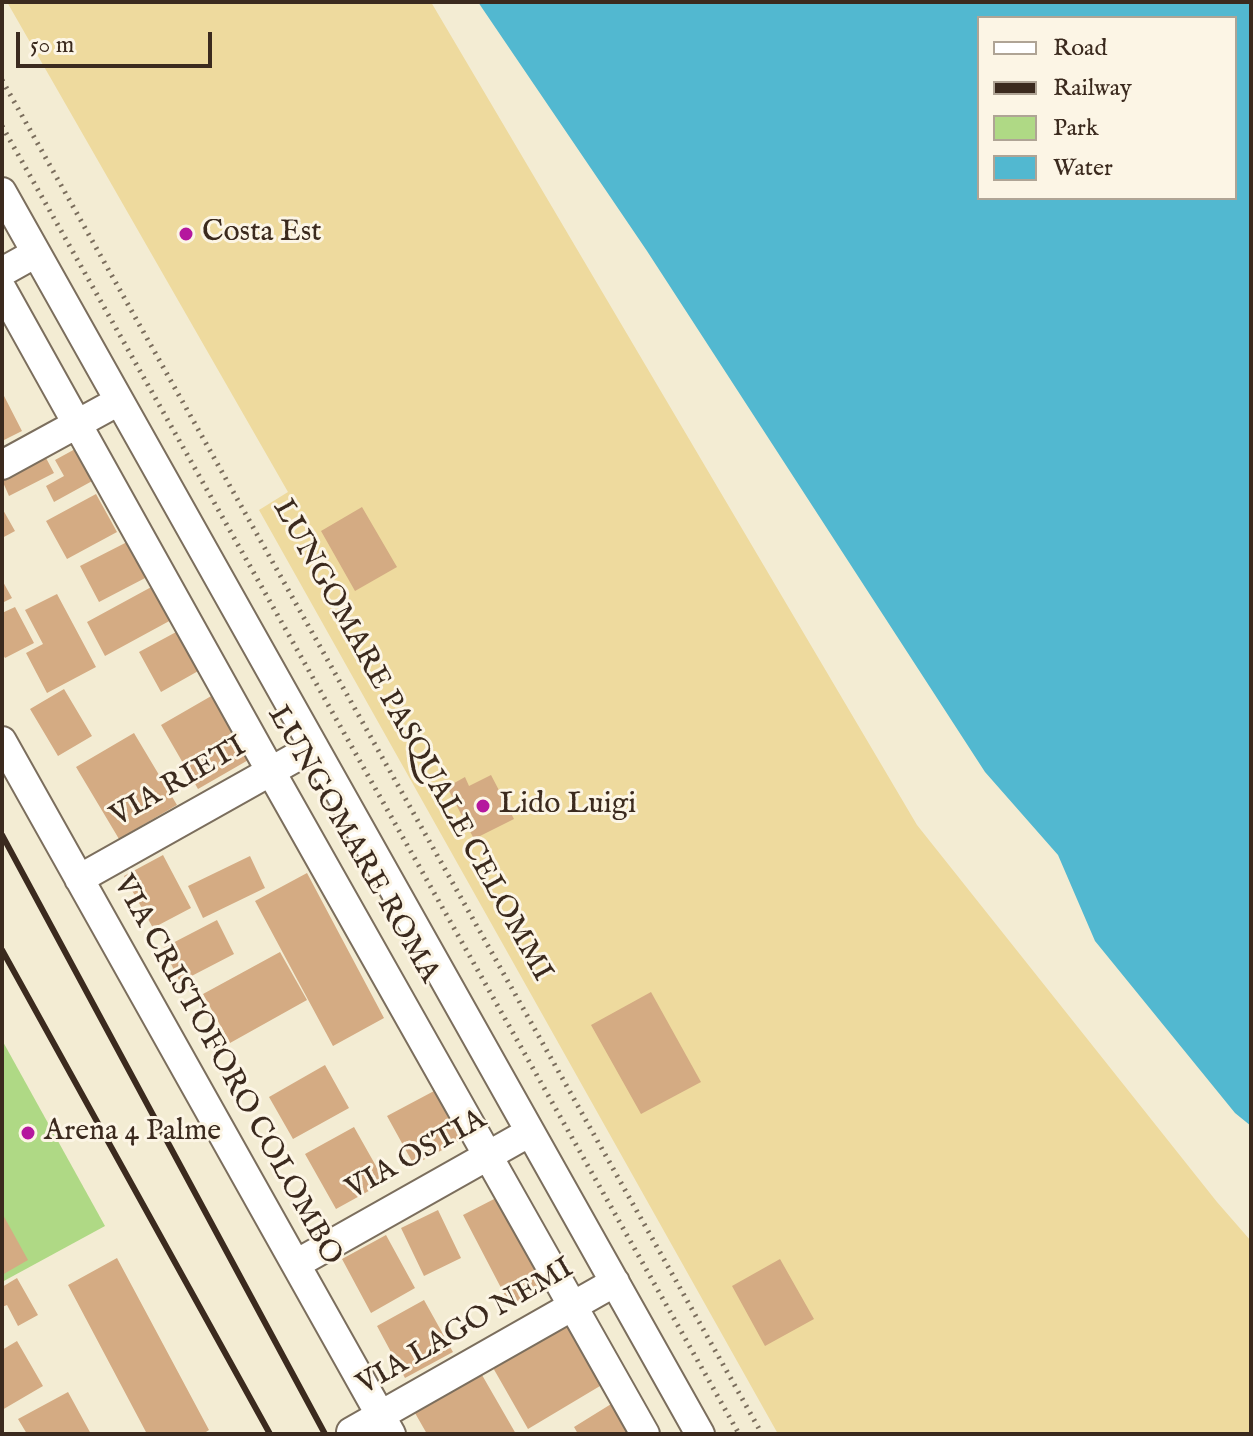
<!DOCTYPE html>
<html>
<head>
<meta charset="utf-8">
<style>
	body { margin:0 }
	#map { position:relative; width:1253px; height:1436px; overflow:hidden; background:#f3ecd3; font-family:"IM FELL English",serif }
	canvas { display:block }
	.frame { position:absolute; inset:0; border:4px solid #3b2a1e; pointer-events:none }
	.legend { position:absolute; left:977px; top:16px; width:260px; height:184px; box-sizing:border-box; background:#fcf5e5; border:2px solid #afa495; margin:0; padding:10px 14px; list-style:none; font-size:24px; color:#3b2a1e }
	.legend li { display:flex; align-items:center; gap:16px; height:40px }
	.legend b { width:40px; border:2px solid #afa495 }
	.scale { position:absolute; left:16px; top:32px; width:196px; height:36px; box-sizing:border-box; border:4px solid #3b2a1e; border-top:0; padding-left:10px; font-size:24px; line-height:28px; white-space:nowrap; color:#3b2a1e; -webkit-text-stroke:6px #fcf5e5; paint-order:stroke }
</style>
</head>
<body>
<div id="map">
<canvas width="1253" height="1436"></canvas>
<div class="frame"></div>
<ul class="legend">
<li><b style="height:10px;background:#fff"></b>Road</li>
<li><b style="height:10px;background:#3b2a1e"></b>Railway</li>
<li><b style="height:22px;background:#afd985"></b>Park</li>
<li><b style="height:22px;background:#52b8d0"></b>Water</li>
</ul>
<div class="scale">50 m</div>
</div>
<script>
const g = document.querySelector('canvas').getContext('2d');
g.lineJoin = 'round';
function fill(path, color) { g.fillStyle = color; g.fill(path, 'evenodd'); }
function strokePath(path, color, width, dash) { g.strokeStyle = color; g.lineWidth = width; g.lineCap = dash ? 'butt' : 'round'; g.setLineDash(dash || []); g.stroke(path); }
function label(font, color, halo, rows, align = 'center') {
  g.font = font + ' "IM FELL English",serif'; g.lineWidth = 6; g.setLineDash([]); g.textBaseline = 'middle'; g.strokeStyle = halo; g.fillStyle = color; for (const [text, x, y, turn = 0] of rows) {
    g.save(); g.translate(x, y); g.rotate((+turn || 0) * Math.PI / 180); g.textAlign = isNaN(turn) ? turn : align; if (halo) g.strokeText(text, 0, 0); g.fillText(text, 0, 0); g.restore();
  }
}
const green = new Path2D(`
	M2,1040L105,1226L2,1282Z`);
const sand = new Path2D(`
	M7,2H431L917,825L1217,1202L1251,1241V1434H778L259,510L288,492Z`);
const water = new Path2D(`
	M478,2H1251V1126L1235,1113L1095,941L1058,855L985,772L647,251ZM979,18H1235V198H979Z`);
const building = new Path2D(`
	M2,392L22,431L2,441Z
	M77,448L94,480L54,502L46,486L64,476L55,460Z
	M46,458L54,473L9,496L2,480Z
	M96,494L117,532L67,559L46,521Z
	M362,507L397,567L355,591L321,531Z
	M2,508L15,531L2,538Z
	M131,540L149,576L99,602L80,566Z
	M2,580L12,598L2,603Z
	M155,585L173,619L105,656L87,622Z
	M57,594L96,667L47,693L26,653L43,644L25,610Z
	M15,607L34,643L5,658L2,653V613Z
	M178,631L200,670L161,692L139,652Z
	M64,689L92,736L58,756L30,709Z
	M213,695L250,759L198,789L161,725Z
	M134,733L177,805L119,839L76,767Z
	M491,775L514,819L474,839L447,787L465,777L469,786Z
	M163,855L191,908L153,928L124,876Z
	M250,856L265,888L203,918L188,886Z
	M307,873L384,1018L333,1046L255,901Z
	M217,920L234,954L180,982L163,948Z
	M280,952L307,1000L230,1043L203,994Z
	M651,992L701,1082L641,1114L591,1025Z
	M325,1065L349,1108L293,1139L269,1097Z
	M434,1091L461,1140L414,1165L387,1116Z
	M354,1127L385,1182L336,1209L305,1154Z
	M498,1197L546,1289L511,1307L463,1215Z
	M438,1210L461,1258L424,1276L401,1228Z
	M2,1213L28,1260L2,1275Z
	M386,1235L415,1288L371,1313L342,1259Z
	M117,1258L209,1430L203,1434H147L68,1285Z
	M780,1259L814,1319L765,1346L732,1286Z
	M17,1278L38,1315L18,1326L7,1305L2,1307V1287Z
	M424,1300L453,1352L405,1378L377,1326Z
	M569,1324L600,1386L528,1429L492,1366Z
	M17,1341L43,1386L2,1410V1350Z
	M482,1375L516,1434H427L415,1413Z
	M68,1392L91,1434H27L18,1419Z
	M616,1401L635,1434H578L574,1427Z`);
const path = new Path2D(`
	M2,80L762,1434
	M2,126L739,1434`);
const street = new Path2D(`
	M2,192L700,1434
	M2,272L36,253
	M2,289L270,770L645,1434
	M2,465L119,401
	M2,741L391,1434
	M79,879L314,747
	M296,1264L530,1132
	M351,1432L615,1282`);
const rail = new Path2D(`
	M2,835L325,1434
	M2,950L270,1434`);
const markers = [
	[186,234,8,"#b5179e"],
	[483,806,8,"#b5179e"],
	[28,1133,8,"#b5179e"]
];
const poiNames = [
	["Costa Est",202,234],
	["Lido Luigi",499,806],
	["Arena 4 Palme",44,1133]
];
const streetNames = [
	["LUNGOMARE PASQUALE CELOMMI",411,741,61],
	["VIA RIETI",179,783,-30],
	["LUNGOMARE ROMA",352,845,60],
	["VIA CRISTOFORO COLOMBO",226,1071,61],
	["VIA OSTIA",417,1156,-29],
	["VIA LAGO NEMI",466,1328,-30]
];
fill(green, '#afd985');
fill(sand, '#eeda9e');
fill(water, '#52b8d0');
fill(building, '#d4ab83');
strokePath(street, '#7b6e5d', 32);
strokePath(path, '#7b6e5d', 5, [2, 6]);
strokePath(street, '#fff', 28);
strokePath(rail, '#3b2a1e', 6);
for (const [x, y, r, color] of markers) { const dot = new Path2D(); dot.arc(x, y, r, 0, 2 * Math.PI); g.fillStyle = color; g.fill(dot); strokePath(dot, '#fcf5e5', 3); }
label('30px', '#3b2a1e', '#fcf5e5', poiNames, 'left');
label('30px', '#3b2a1e', '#fcf5e5', streetNames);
</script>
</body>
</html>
